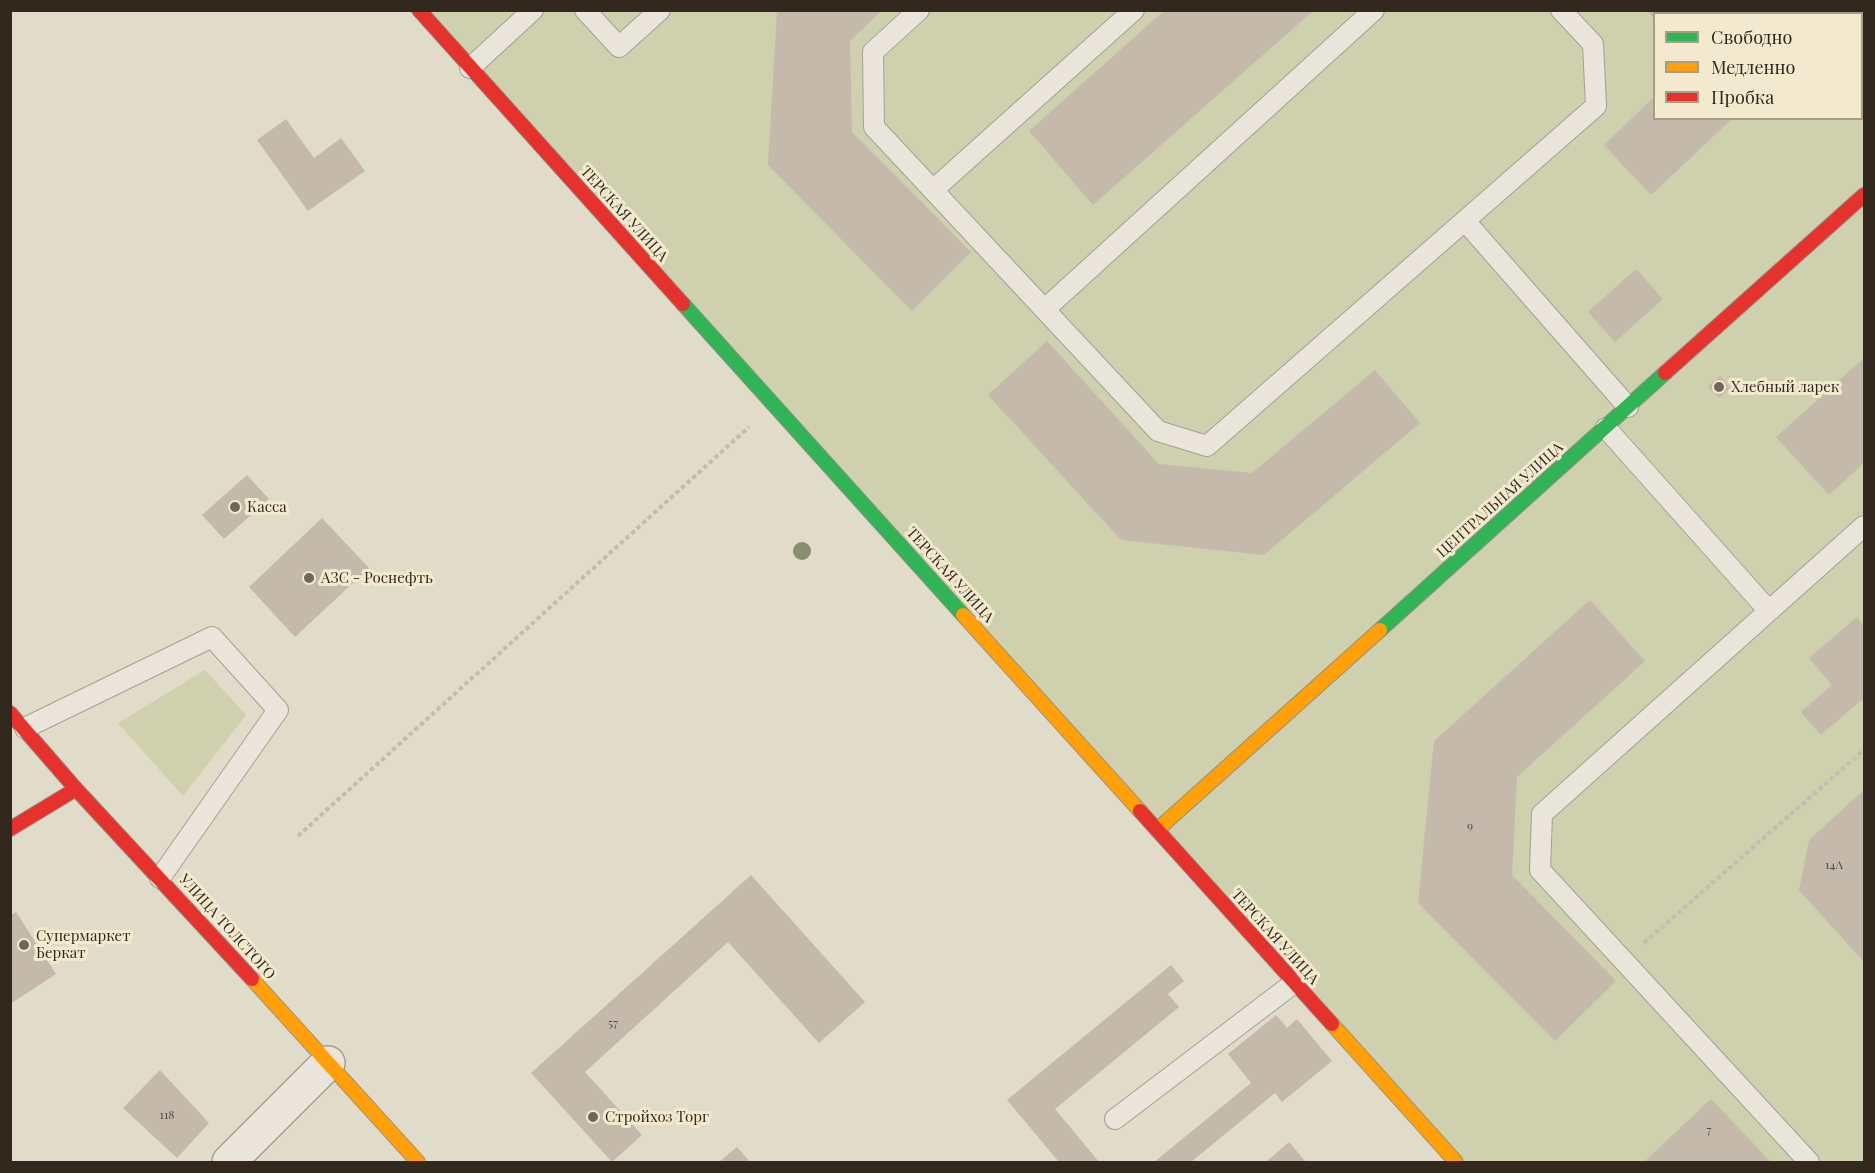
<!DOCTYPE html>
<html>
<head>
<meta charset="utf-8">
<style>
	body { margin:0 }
	#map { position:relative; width:1875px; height:1173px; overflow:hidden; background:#e1dbca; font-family:"Playfair Display",serif }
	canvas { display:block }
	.frame { position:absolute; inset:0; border:12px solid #33281d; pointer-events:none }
	.legend { position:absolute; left:1653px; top:12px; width:210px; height:108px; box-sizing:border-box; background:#f2e9cf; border:2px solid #a69c88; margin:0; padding:8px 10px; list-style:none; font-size:18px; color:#33281d }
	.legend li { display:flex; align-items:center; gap:12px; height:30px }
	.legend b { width:30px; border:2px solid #a69c88 }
</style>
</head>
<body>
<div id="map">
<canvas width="1875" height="1173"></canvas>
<div class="frame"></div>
<ul class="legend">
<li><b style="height:8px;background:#30b455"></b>Свободно</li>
<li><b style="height:8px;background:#ff9f0a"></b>Медленно</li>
<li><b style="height:8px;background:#e5322d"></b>Пробка</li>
</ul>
</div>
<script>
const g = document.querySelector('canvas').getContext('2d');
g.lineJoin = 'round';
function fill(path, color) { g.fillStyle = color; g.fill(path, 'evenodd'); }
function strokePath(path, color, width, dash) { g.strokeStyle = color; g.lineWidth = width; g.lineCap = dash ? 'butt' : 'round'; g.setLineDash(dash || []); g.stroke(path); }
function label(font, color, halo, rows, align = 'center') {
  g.font = font + ' "Playfair Display",serif'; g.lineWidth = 6; g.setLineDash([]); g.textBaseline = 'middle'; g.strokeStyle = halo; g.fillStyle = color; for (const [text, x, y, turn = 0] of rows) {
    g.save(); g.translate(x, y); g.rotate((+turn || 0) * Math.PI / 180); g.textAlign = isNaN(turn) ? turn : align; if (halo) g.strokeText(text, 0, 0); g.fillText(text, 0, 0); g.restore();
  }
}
const green = new Path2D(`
	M419,11H1864V1162H1456ZM1654,14H1862V118H1654Z
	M205,670L246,715L183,796L118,723Z`);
const building = new Path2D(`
	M777,10H882L850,41L852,132L971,252L912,311L768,165Z
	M1165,10H1314L1093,205L1029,131Z
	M1647,10H1745L1748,14H1654V19Z
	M1654,97V118H1733L1651,195L1604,145Z
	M286,119L314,158L341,138L365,171L308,211L257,140Z
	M1636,269L1663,299L1615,342L1588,312Z
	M1047,341L1159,464L1252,473L1375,370L1420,423L1264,555L1121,540L988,395Z
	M1864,358V463L1829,495L1776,437Z
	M1720,376L1730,388L1719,398L1708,386Z
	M247,475L269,499L224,539L202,515Z
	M322,518L369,568L295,637L249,587Z
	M1590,600L1645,661L1517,777L1512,875L1616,981L1555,1041L1418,903L1434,741Z
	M1857,617L1864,626V698L1821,735L1801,712L1832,685L1809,658Z
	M1864,790V962L1799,890L1809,840Z
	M751,875L865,1002L819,1043L728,942L585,1072L642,1135L612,1162L531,1073Z
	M16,912L56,974L10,1004V916Z
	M1171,965L1184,981L1168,994L1179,1007L1055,1109L1099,1162H1059L1007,1100Z
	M1276,1015L1287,1028L1297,1019L1332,1061L1282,1102L1275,1093L1191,1162H1154L1251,1083L1228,1054Z
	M160,1070L209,1123L177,1158L123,1108Z
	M1711,1099L1771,1162H1647L1645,1161Z
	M1289,1142L1306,1162H1266Z
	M737,1147L750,1162H719Z`);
const path = new Path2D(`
	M298,836L749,427
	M1644,943L1864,750`);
const lane = new Path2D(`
	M585,10L619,47L660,10
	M919,10L873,52L874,127L1158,431L1207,446L1596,106L1593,44L1561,10
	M1793,10L1796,14
	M470,68L533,10
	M1862,86L1864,89
	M933,190L1134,10
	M1465,221L1628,407
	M1045,309L1374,10
	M1606,428L1769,611
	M25,728L212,637L278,710L160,878
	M1115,1119L1294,983
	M1809,1162L1540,870L1542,814L1864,526`);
const street = new Path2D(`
	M229,1162L328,1063`);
const fast = new Path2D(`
	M683,304L963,615
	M1380,630L1665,373`);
const slow = new Path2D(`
	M963,615L1140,811
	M1157,830L1380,630
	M252,979L418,1162
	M1332,1024L1456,1162`);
const jam = new Path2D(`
	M419,10L683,304
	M1665,373L1864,195
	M10,713L76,789L252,979
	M1140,811L1332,1024
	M10,829L76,789`);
const trees = [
	[802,551]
];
const markers = [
	[1719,387,6,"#70675a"],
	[235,507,6,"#70675a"],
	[309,578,6,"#70675a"],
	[24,945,6,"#70675a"],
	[593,1117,6,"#70675a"]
];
const numberNames = [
	["9",1470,826],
	["14А",1834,865],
	["57",613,1023],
	["118",167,1115],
	["7",1709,1130]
];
const streetNames = [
	["ТЕРСКАЯ УЛИЦА",624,214,48],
	["ЦЕНТРАЛЬНАЯ УЛИЦА",1500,500,-42],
	["ТЕРСКАЯ УЛИЦА",950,575,48],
	["УЛИЦА ТОЛСТОГО",227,927,48],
	["ТЕРСКАЯ УЛИЦА",1275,937,48]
];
const poiNames = [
	["Хлебный ларек",1731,387],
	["Касса",247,507],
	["АЗС - Роснефть",321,578],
	["Супермаркет",36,936],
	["Беркат",36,953],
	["Стройхоз Торг",605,1117]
];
fill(green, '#cfd0ad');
fill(building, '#c4b9ab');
strokePath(lane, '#a6a094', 22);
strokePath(street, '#a6a094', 36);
strokePath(fast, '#958f84', 16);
strokePath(slow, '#958f84', 16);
strokePath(jam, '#958f84', 16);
strokePath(path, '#c2bcb3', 4, [4.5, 3]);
strokePath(lane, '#eae5db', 20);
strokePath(street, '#eae5db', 33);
strokePath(fast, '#30b455', 14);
strokePath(slow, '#ff9f0a', 14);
strokePath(jam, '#e5322d', 14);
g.fillStyle = '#8a8d6f';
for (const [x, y] of trees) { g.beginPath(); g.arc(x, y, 9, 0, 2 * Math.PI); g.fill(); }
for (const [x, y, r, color] of markers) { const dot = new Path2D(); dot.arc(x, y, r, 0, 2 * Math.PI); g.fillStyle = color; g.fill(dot); strokePath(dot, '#f2e9cf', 2); }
label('12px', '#574c40', null, numberNames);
label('15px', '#33281d', '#f2e9cf', streetNames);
label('15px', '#33281d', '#f2e9cf', poiNames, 'left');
</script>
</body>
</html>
